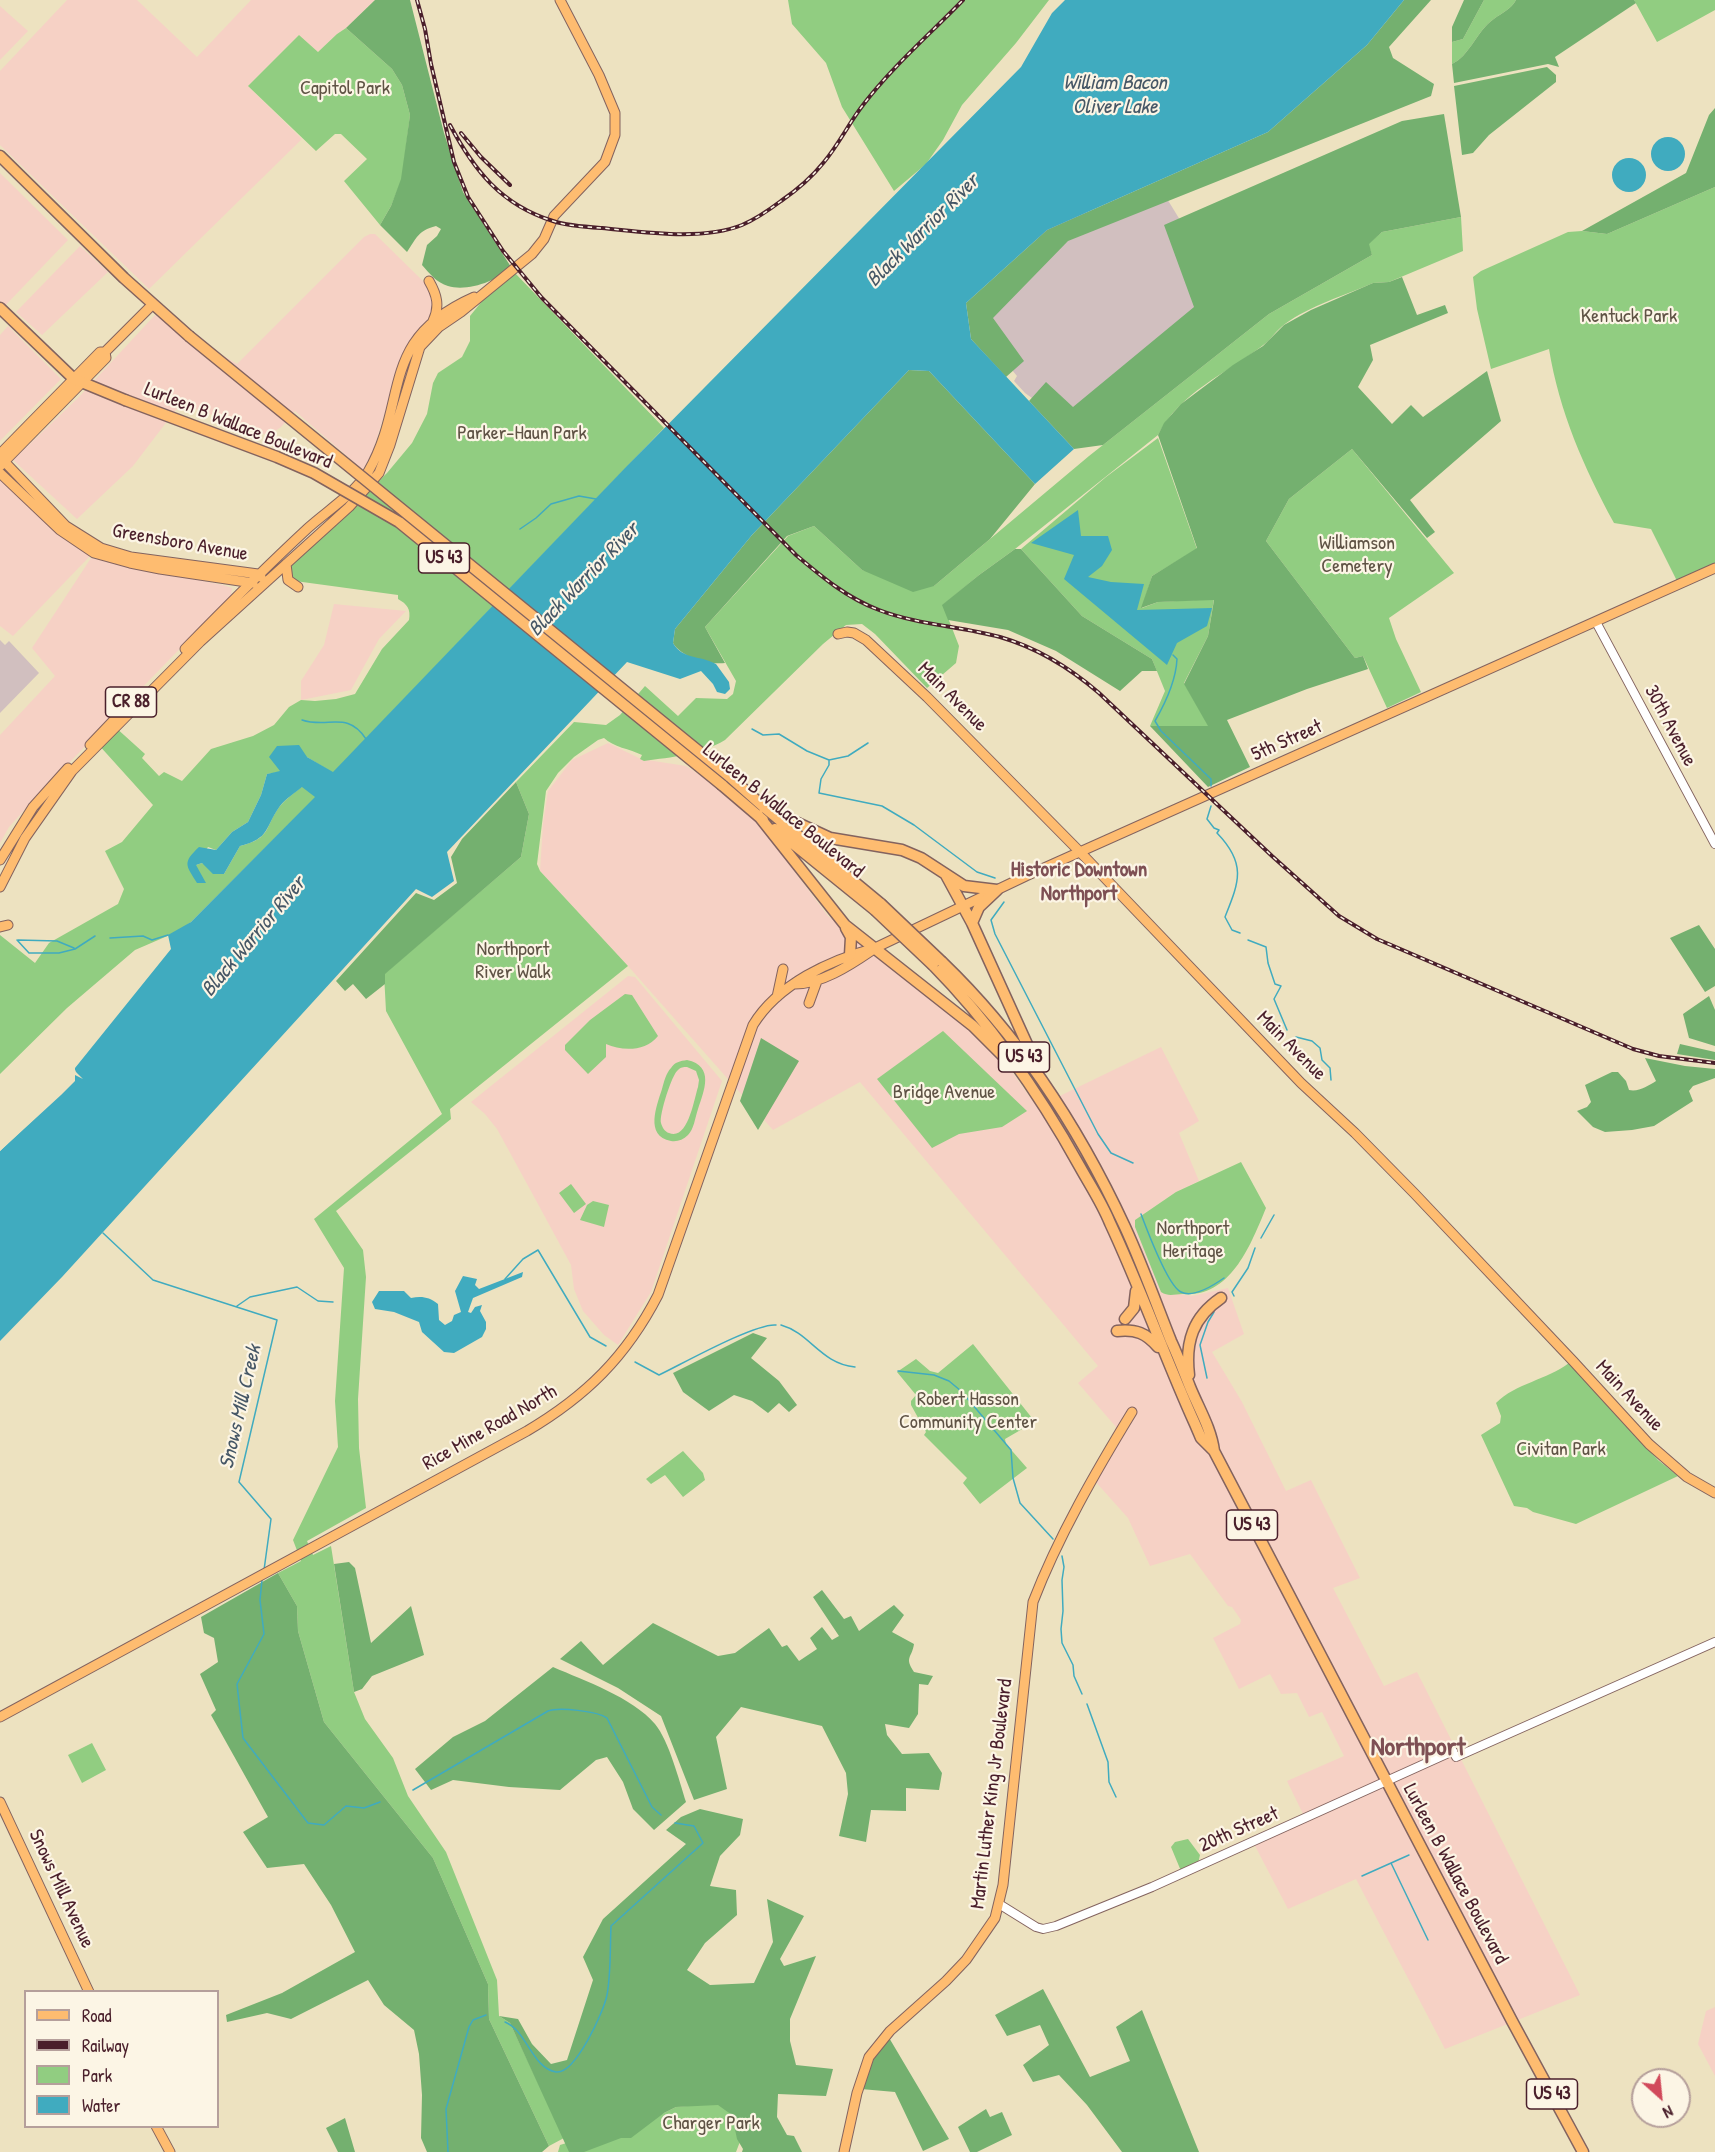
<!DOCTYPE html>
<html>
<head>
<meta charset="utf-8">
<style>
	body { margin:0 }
	#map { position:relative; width:1715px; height:2152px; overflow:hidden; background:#ede2c0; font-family:"Patrick Hand",sans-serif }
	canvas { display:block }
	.legend { position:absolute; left:24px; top:1990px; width:195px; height:138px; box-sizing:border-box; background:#fcf5e5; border:2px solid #b59f9b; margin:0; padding:8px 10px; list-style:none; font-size:18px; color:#4a1f2b }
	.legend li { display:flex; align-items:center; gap:12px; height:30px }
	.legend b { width:30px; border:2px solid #b59f9b }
	.north { position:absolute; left:1631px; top:2068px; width:60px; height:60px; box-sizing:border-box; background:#fcf5e5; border:2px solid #b59f9b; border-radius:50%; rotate:153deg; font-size:16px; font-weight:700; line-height:24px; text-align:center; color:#4a1f2b }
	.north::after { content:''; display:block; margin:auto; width:21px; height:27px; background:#d1495b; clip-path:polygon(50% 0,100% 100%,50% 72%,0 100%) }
</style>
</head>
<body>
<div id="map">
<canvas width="1715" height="2152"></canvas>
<ul class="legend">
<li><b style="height:8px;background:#febc70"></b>Road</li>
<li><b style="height:8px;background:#4a1f2b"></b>Railway</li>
<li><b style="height:16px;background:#91cd81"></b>Park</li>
<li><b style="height:16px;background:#40abbf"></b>Water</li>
</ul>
<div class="north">N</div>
</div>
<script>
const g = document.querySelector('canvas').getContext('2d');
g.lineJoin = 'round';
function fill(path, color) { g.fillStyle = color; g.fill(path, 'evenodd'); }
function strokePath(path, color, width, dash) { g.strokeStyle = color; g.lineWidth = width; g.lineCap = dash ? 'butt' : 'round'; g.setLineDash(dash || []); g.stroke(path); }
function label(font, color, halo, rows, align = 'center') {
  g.font = font + ' "Patrick Hand",sans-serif'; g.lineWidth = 4.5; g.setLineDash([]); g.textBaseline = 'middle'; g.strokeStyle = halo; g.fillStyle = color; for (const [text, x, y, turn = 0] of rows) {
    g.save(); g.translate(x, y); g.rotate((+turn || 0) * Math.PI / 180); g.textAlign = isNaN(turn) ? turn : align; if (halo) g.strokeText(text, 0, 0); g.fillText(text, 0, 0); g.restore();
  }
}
const built = new Path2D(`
	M67,0H137L197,57L251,0H375L346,28L337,34L318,52L299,35L248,86L302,139L149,289L0,145V71Z
	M0,6L28,31L0,60Z
	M0,173L68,240L0,311Z
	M370,234H375L425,283L432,293L434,301L431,319L400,364L373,451L363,470L295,411L281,427L272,433L264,434L188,406L178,407L133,466L77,519L13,460L79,397L155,315L237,364L364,237Z
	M80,246L108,272L42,335L16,312Z
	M8,326L61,379L0,441V335Z
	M0,465L91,555L13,636L0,626Z
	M91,558L223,585L232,588L231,596L36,797L9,827L0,843V735L55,676L32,648Z
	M334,604L406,611L379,639L351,690L301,700V681L324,645Z
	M608,743L641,759L686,766L744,804L828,916L992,1044L1037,1107L1161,1047L1199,1121L1179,1133L1199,1181L1176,1192L1135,1220V1227L1161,1291L1192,1296L1228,1288L1244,1334L1212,1352L1242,1402L1286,1491L1311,1480L1360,1578L1333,1588L1384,1686L1417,1672L1580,1995L1445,2049L1356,1879L1288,1909L1253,1842L1305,1818L1287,1781L1344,1756L1322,1712L1309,1717L1297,1693L1281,1694L1270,1674L1239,1689L1213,1638L1240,1624L1241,1620L1232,1607L1228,1606L1190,1554L1150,1566L1128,1518L1094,1480L1116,1427L1078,1383L1098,1366L860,1082L773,1130L628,966L540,871L543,824L548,791L572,760Z
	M628,976L635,977L722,1081L651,1292L618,1345L604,1335L583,1311L574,1289L571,1265L532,1193L497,1129L485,1114L471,1102Z
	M1715,2007V2076L1698,2044L1706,2011Z`);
const industrial = new Path2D(`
	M1161,189L1231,303L1074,433L1047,409L1025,393L1014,381L1017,376L1012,370L974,327L1047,225Z
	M0,640L5,645L9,641L39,673L0,713Z`);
const green = new Path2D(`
	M788,0H1049L1016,43L962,105L943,140L926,164L894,191L842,107L826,63L792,24Z
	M1484,0H1516C1511,10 1499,14 1490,22C1475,35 1469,56 1452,64V42L1463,39Z
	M1634,0H1715V10L1657,42Z
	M346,28L392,69L402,85L410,115L402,179L391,206L380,225L344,181L367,159L341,134H335L316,151L248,86L299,35L318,52L337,34Z
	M1715,187V569L1679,585L1651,529L1614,523C1584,468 1559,411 1549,349L1491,369L1477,309L1473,277L1481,271L1568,232L1582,231L1607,234Z
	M1461,217L1463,251L1389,282L1373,283C1346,295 1309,306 1285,324C1276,330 1271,340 1262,346C1227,373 1179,393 1158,435L1015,549L979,575L943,605L959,646L956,663L927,688L875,634L862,624L846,625L823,644L725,740C700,755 672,757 644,761L640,759L642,755C630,749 613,747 604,738L598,740L574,757L558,773L546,791L537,864L540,871L628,966L450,1109L451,1119L336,1211L363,1250L366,1277L358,1399L359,1448L366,1508L307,1541L313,1555L331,1546L354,1692L365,1719L393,1758L408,1796L446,1852L497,1980L499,2016L510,2023L564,2138L549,2146L489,2019L488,1984L433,1858L324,1722L298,1631L297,1606L278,1573L301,1561L293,1540L338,1447L335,1401L344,1268L314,1219L442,1114L386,1011L384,974L521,857L529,814L516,782L574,722L606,725L620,715L645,686L678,716L696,698L727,699L733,694L736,681L705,627L788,536L814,526L862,570L934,586L1089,456L1269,314L1372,255L1368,244L1382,232Z
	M515,273L664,428L333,773L307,757L281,772L267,774L261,795L248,822L232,832L216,850L208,847L196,865L202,863L224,874L240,846C272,838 264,827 280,806C286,799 295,792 303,786L316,797L191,922L179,931L135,950L67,1008L0,1074V935L35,963L49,943L118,904L124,889L105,851L122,842L153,805L97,743L114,726L145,754L142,758L159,776L164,772L182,781L211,749L253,736L274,725L289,707L301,700L315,701L336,699L355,694L382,649L409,620C411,609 407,604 398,599V595L295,581L293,580L288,568L387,473L412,443L427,414L433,383L438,373L462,357L470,341V316L483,300Z
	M1158,438L1197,549L1152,576L1142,608L1158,602L1214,599L1208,636L1184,683L1209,726H1150L1165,691L1152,659L1082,616L1021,549L1106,477Z
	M1352,449L1454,573L1389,618L1396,639L1421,692L1387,708L1363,656L1355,658L1266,541L1289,499Z
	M625,994L632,995L658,1036C645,1052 622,1051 606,1044V1057L588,1074L565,1050V1045L590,1020Z
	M943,1031L1027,1111L1002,1127L959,1134L932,1148L877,1079Z
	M687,1060C715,1066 704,1091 698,1109C695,1118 694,1129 688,1135C683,1140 677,1142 671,1141C644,1136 657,1105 662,1089C664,1082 666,1073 671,1068C675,1062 680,1061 687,1060ZM687,1067L696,1071L699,1080L698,1087C694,1099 688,1141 669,1133C665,1132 662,1127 661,1123C659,1115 672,1074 678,1070C681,1067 683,1067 687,1067Z
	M1241,1162L1266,1208C1251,1244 1231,1298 1183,1294C1174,1294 1169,1297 1161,1292L1135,1227V1220L1176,1192Z
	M571,1184L586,1204L574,1213L559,1193Z
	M593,1201L609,1205L604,1227L580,1220L587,1205Z
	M973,1344L1032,1418L1024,1428L1005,1439L1006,1444L1027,1468L980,1504L963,1483L967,1478L924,1435L926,1432L911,1405V1401L916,1395L897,1372L916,1359L930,1371L938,1373Z
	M1569,1363L1658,1460L1678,1476L1576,1524L1533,1512L1527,1508L1514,1506L1481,1435L1500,1423L1501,1416L1496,1403C1516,1383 1547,1380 1569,1363Z
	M683,1451L703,1473L705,1480L683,1497L665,1475L651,1484L646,1479Z
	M92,1743L106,1770L82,1783L68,1755Z
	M1188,1839L1200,1855L1198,1864L1181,1871L1171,1847L1175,1842Z
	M733,2102L741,2139L736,2152H558L560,2145L664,2113L676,2107Z`);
const forest = new Path2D(`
	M375,0H410L444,133L463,192L511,267C498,281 467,292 448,286C437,283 429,273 422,265L427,245L437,236L441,229L436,226C417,231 417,238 407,252L380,225L391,206L401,179L410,115L402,85L392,69L346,28Z
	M1404,0H1431L1389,47L1393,58L1434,84L1431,96L1068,241L993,318L1024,361L1006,377L971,339L966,303L1047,230L1268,132L1367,45Z
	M1464,0H1484L1463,39L1452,42V27Z
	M1516,0H1634L1636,3L1555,57L1559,67L1548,64L1454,83L1452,64C1469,56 1475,35 1490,22C1499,14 1511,10 1516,0Z
	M1547,67L1556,75V82L1489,135L1473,153L1462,155L1454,86Z
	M1715,108V187L1607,234L1582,231L1686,173L1709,115Z
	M1444,114L1461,217L1382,232L1369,244L1372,255L1269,314L1103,445L1074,449L1029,401L1046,382L1073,407L1194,307L1164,225L1402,121Z
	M1402,277L1417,315L1445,305L1448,313L1370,345L1373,360L1358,387L1392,424L1411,405L1423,417L1487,371L1501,421L1410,500L1435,532L1427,538L1352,449L1289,499L1266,541L1355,658L1363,656L1368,669L1307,689L1227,720L1250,767L1208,787L1150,726H1208L1184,684L1208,636L1214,600L1158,602L1141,608L1152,576L1197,548L1158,435L1164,423L1181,404L1233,365L1263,346L1284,325L1311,310L1373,283L1389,282Z
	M909,370L929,371L1035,484L990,539L934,586L913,592L862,570L814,526L787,536L705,627L725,663C709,665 682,658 673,643L675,629L752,535Z
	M1015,549H1021L1082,616L1152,659L1157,671H1142L1120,691L1056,651L1008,630L948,620L942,605L979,575Z
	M516,782L529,814L521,857L385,974V984L366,999L353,984L345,991L336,981L416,893L434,900L457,883L451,857L462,839Z
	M1699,925L1715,949V986L1705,992L1670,938Z
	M1709,996L1715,1010V1046L1689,1038L1683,1014Z
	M761,1038L799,1061L758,1130L740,1101Z
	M1680,1044L1715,1052V1060L1677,1054Z
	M1645,1058L1685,1066L1715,1069V1078L1693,1086L1689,1091L1693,1101L1654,1126L1632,1130L1605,1132L1593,1127L1577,1111L1587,1107L1591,1102L1585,1085L1612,1072H1618L1626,1081L1629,1090C1639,1092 1648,1086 1656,1081Z
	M753,1333L767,1338L751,1358L779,1381L797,1405L789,1412L779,1403L768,1413L752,1401L734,1395L709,1411L683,1392L673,1373Z
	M349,1562L355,1568L371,1643L411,1606L424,1655L372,1676L362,1689L354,1692L334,1564Z
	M278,1573L297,1606L298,1631L324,1722L433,1858L488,1984L489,2019L549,2146L542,2152H427L421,2138L422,2095L419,2054L414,2030L384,2005L368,1980L291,2019L267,2013L227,2022L226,2015L282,1993L355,1952L331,1905L304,1864L267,1868L243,1832L268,1817L211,1715L216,1710L200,1674L218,1662L214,1638L204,1633L201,1617Z
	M822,1590L844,1619L851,1616L859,1631L894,1605L904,1615L892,1632L914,1644C912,1658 904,1657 914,1672L933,1676L928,1685L919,1684L918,1714L909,1728L885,1724L887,1735L902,1754L929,1753L942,1773L939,1790L906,1788V1811L871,1810L866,1842L839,1836L848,1794L846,1773L822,1726L741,1707L716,1737L727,1789L694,1800L661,1716L618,1688L560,1659L581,1641L603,1665L653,1623L718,1656L735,1653L769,1628L782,1647L787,1645L799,1661L817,1649L810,1638L822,1627L832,1640L839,1636L813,1597Z
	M553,1667C585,1681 632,1697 655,1724C669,1741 679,1780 686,1802L654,1830L633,1809L623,1782L607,1757L596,1760L560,1790L509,1787L453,1780L431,1790L415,1769L453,1737L485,1721Z
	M700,1809L743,1819L740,1835L720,1856L710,1886L736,1890L737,1915L705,1943L687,1970L710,1985L754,1983L773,1942L767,1899L804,1916L780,1959L784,1966L816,1956L790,2019V2041L796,2065L833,2069L826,2096L778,2094L777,2117L787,2135L794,2136L802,2152H742L743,2149L737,2139L732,2115L718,2105L676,2107L664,2113L631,2138H621L584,2152H569L510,2023L499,2016L518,2019L532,2044L551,2064L567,2060L593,1980L583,1957L603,1919L686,1844L666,1830L681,1817Z
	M1043,1989L1090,2077L1130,2061L1116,2027L1142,2010L1199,2152H1122L1087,2105L1059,2075L1033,2082L1023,2065L1049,2045L1040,2025L1007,2036L995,2015Z
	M888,2036L949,2139L923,2151L895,2092L861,2089L871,2051Z
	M986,2109L990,2117L1002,2112L1012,2135L977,2152H970L958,2127Z
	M345,2118L355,2152H338L326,2128Z`);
const water = new Path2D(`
	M1065,0H1404L1367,45L1268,132L1047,230L966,303L971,339L1074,449L1035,484L929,371L909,370L752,535L675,629L673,643C683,660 700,655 716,664L729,682L730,689L725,694L717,692L713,684L701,671L680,679L627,662L447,852L454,881L432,897L416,889L62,1277L0,1341V1151L74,1081L75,1068L171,949L168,935L191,922L315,797L302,787C295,793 285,799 280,806C264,828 271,838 240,846L224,874H213L202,863L196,865L206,883H197C186,865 182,863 199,847L216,850L232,832L248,822L261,795L267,774L280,771L269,757L277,746L299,745L307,757L333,772L625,468L1021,67L1052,13Z
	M1651 154a17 17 0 1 1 34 0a17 17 0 1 1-34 0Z
	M1612 175a17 17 0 1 1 34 0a17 17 0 1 1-34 0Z
	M1078,510L1081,536H1108L1112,550L1102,566L1088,577L1111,582L1144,584L1137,610L1212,608L1207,626L1177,643L1167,665L1064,579L1074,555L1031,543Z
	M523,1272L522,1277L473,1298L468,1312L471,1313L475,1307L482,1305L480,1311L486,1322V1329L482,1337L454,1353L444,1352L422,1332L419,1322L394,1312L375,1309L372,1302L379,1291H404L411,1298C422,1296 429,1297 438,1304L439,1320L445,1325L452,1321L454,1315L461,1312L455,1291L463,1276L477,1279L475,1285L479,1289Z`);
const pier = new Path2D(`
	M73,1065L76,1072L83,1079L75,1075V1081L61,1095L0,1151V1147L72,1079Z`);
const stream = new Path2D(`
	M520,529L536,518L551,504L579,496L596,499
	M1173,655L1177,659C1176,680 1166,702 1155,721L1161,731L1211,779V786
	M302,720C328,729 347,710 366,739
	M752,729L763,735L779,734L807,751L829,760V765L821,779L819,793L882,806L914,825L977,872L995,878
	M829,760L848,756L868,743
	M1211,806L1207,819L1214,828L1219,830L1217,833C1247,864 1239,882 1225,917L1232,930L1240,933
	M1004,902L991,920L995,934L1098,1134L1111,1153L1133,1163
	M110,938L143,936L152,940L168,935
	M17,940L29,953H59L75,949L95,936
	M18,940L57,941L74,948
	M1248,940L1266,947L1268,963L1275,984L1281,986L1274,999L1287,1030
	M1296,1037L1312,1041L1320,1048L1322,1060L1330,1068L1331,1080
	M1141,1214C1147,1230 1168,1286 1181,1292C1193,1298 1214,1285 1224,1278
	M103,1233L153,1280L277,1320L239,1482L271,1519L264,1570
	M1261,1238L1274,1215
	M505,1279L523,1259L538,1250L590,1337L606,1346
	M1234,1296L1232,1292L1248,1268L1255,1248
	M237,1306L250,1297L297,1287L318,1301L333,1302
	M781,1325C810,1333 821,1364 855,1367
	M635,1362L659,1375C682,1364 755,1323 776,1325
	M898,1371L934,1375L949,1381L961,1391L1011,1450L1013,1478L1020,1503L1053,1539
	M1207,1378L1200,1345L1208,1322L1214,1312
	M1062,1556L1064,1567L1062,1580L1063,1611L1061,1629L1062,1643L1073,1665L1074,1676L1082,1694
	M262,1580L260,1600L264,1634L237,1684L243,1738L308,1823L324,1825L346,1806L364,1808L380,1802
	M1087,1704L1108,1762L1109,1782L1116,1797
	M413,1790L548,1711C559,1707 597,1711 607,1718L652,1807L661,1815
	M1391,1863L1428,1940
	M1362,1876L1409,1855
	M505,2022C527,2031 532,2068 556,2072C575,2075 604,2011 607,1995C611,1973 610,1949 611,1926L703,1843L694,1826L675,1823
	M448,2152L446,2109L469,2027L473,2020L486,2015`);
const minor = new Path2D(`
	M1596,622L1715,844
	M1456,1757L1715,1642
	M999,1904L1036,1927L1043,1929L1056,1926L1152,1887L1453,1751`);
const major = new Path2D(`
	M429,281C437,295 440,306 433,321
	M0,454L100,352H105
	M0,457L66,526L101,548L131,557L258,574L261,577
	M0,466L106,358L105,352L152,305
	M0,473L60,530L94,553L130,563L160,569L253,583
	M286,564L288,580L298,587
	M838,634L847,632L854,633L866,640L927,697L1081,853L1301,1083L1355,1133L1414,1193L1573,1361L1649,1444L1687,1477L1715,1493
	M185,649C225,608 266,567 308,528C328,510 354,494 368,472C410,399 377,340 474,297
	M90,745L132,701
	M0,860L33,807L68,768
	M0,887L25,838L72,771L200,642L349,507L373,480L379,473L390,445L420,347L439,327L461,312L532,254L544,239L554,216L605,162L615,135V113L599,75L560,0
	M0,927L8,925
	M795,984C821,984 849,966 871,951
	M777,997L783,969
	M809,1003L817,981
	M0,1717L527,1431C586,1396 626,1357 658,1295L753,1025C778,984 830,960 875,948L1026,876L1715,568
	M0,1802L89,1992
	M156,2126L170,2152
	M844,2152L857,2093L869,2057L890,2031L946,1981L966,1960L995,1918L1003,1885L1033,1602C1058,1537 1096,1471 1132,1412`);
const highway = new Path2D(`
	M0,156L124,278L189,336
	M0,308L74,379L125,400
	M729,776L765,808L881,904
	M722,785L763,820
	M765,808L830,838L902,850L921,858L964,886L997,890
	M758,815L845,925L973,1026L1004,1057
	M775,829L875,910
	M946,875L972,923L1036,1064
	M972,923L979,907L997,890
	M846,928L851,937L850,955
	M942,962C1019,1036 1080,1130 1125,1227C1142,1264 1156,1303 1171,1341C1178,1356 1184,1372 1190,1387C1199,1409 1211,1428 1214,1451
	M933,965C992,1025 1039,1093 1080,1167C1090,1185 1102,1203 1110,1223C1141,1289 1165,1358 1195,1424L1201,1438L1214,1451L1512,2021L1583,2152
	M1125,1319L1134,1308L1136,1291
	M1117,1331C1136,1329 1146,1333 1158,1347
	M1189,1375C1185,1342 1193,1317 1221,1298`);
const rail = new Path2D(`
	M417,0L425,29L431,64L454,162L468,197L503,251L542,298L796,555C822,577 847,598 879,610C918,625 960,626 1000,637C1038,648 1070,668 1099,693L1272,856L1339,916L1377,939L1633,1049L1659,1056L1715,1063
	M450,125C474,170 501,205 553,221C568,226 586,227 602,228C644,232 702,241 742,225C756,219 769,210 781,201C797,190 812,177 824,162C839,144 849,123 863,105C892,67 930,34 963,0
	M461,133L481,157L510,185`);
const highwayBridge = new Path2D(`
	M189,336L729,776
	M125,400L277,457L314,473L399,522L722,785
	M881,904L942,962
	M875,910L933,965`);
const shields = [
	[444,558,51],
	[131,702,51],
	[1024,1057,51],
	[1252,1525,51],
	[1552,2094,51]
];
const shieldNames = [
	["US 43",444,558],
	["CR 88",131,702],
	["US 43",1024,1057],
	["US 43",1252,1525],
	["US 43",1552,2094]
];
const parkNames = [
	["Capitol Park",345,89],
	["Kentuck Park",1629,317],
	["Parker-Haun Park",522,434],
	["Williamson",1357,544],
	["Cemetery",1357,567],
	["Northport",513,950],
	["River Walk",513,973],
	["Bridge Avenue",944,1093],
	["Northport",1193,1229],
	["Heritage",1193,1252],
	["Robert Hasson",968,1400],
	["Community Center",968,1423],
	["Civitan Park",1561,1450],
	["Charger Park",711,2124]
];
const streetNames = [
	["Lurleen B Wallace Boulevard",238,426,22],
	["Greensboro Avenue",180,543,10],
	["Main Avenue",952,697,45],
	["30th Avenue",1670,726,62],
	["5th Street",1287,741,-24],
	["Lurleen B Wallace Boulevard",783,811,39],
	["Main Avenue",1291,1046,45],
	["Main Avenue",1629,1396,47],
	["Rice Mine Road North",490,1428,-30],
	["Martin Luther King Jr Boulevard",992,1794,-83],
	["20th Street",1239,1830,-24],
	["Lurleen B Wallace Boulevard",1455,1874,62],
	["Snows Mill Avenue",61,1889,65]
];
const waterNames = [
	["William Bacon",1115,83],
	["Oliver Lake",1115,107],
	["Black Warrior River",923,231,-45],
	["Black Warrior River",584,580,-46],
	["Black Warrior River",254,937,-50],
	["Snows Mill Creek",241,1407,-77]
];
const neighbourhoodNames = [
	["Historic Downtown",1079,870],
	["Northport",1079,894]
];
const districtNames = [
	["Northport",1418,1748]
];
fill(built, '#f6d1c5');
fill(industrial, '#d1bfbf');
fill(green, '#91cd81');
fill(forest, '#74b06f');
fill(water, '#40abbf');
fill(pier, '#ede2c0');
strokePath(stream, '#40abbf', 1.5);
strokePath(minor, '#83635f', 10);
strokePath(major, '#83635f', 11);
strokePath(highway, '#83635f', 13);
strokePath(minor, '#fff', 8);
strokePath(major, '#febc70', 9);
strokePath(highway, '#febc70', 10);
strokePath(rail, '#4a1f2b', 4);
strokePath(rail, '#fcf5e5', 1.5, [4.5]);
strokePath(highwayBridge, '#83635f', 13, []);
strokePath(highwayBridge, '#febc70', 10);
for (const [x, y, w] of shields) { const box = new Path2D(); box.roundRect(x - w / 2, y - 15, w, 30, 4.5); g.fillStyle = '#fcf5e5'; g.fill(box); strokePath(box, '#4a1f2b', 1.5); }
label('bold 18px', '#4a1f2b', null, shieldNames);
label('20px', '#5f5345', '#fcf5e5', parkNames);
label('20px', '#4a1f2b', '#fcf5e5', streetNames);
label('italic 21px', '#465766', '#fcf5e5', waterNames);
label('bold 21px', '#7e5054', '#fcf5e5', neighbourhoodNames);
label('bold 26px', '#7e5054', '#fcf5e5', districtNames);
</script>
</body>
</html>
